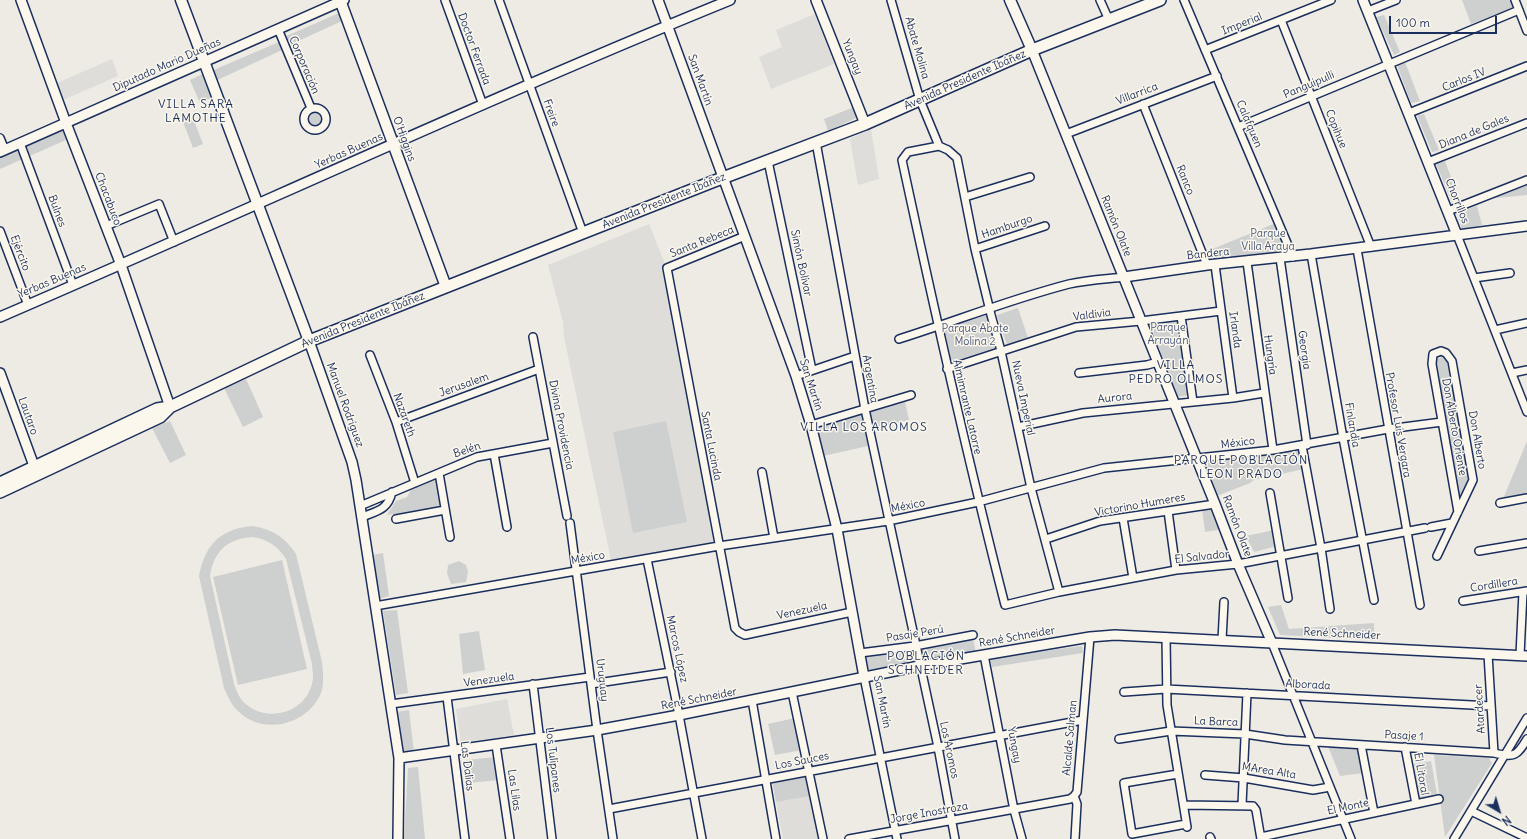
<!DOCTYPE html>
<html>
<head>
<meta charset="utf-8">
<style>
	body { margin:0 }
	#map { position:relative; width:1527px; height:839px; overflow:hidden; background:#eeebe4; font-family:Delius,sans-serif }
	canvas { display:block }
	.north { position:absolute; left:1479px; top:791px; width:40px; height:40px; -webkit-text-stroke:3px #fbf7ec; paint-order:stroke; rotate:142deg; font-size:11px; font-weight:700; line-height:16px; text-align:center; color:#1b2f5e }
	.north::after { content:''; display:block; margin:auto; width:14px; height:18px; background:#1b2f5e; clip-path:polygon(50% 0,100% 100%,50% 72%,0 100%) }
	.scale { position:absolute; left:1389px; top:16px; width:108px; height:18px; box-sizing:border-box; border:2px solid #1b2f5e; border-top:0; padding-left:5px; font-size:12px; line-height:14px; white-space:nowrap; color:#1b2f5e; -webkit-text-stroke:3px #fbf7ec; paint-order:stroke }
</style>
</head>
<body>
<div id="map">
<canvas width="1527" height="839"></canvas>
<div class="north">N</div>
<div class="scale">100 m</div>
</div>
<script>
const g = document.querySelector('canvas').getContext('2d');
g.lineJoin = 'round';
function fill(path, color) { g.fillStyle = color; g.fill(path, 'evenodd'); }
function strokePath(path, color, width, dash) { g.strokeStyle = color; g.lineWidth = width; g.lineCap = dash ? 'butt' : 'round'; g.setLineDash(dash || []); g.stroke(path); }
function label(font, color, halo, rows, align = 'center') {
  g.font = font + ' Delius,sans-serif'; g.lineWidth = 3; g.setLineDash([]); g.textBaseline = 'middle'; g.strokeStyle = halo; g.fillStyle = color; for (const [text, x, y, turn = 0] of rows) {
    g.save(); g.translate(x, y); g.rotate((+turn || 0) * Math.PI / 180); g.textAlign = isNaN(turn) ? turn : align; if (halo) g.strokeText(text, 0, 0); g.fillText(text, 0, 0); g.restore();
  }
}
const built = new Path2D(`
	M815,14L834,64L771,89L759,57L782,47L776,30Z
	M112,59L118,76L63,100L57,83Z
	M871,129L879,179L858,185L850,139Z
	M649,224L664,261L711,520L714,542L611,560L564,337L563,322L548,265Z
	M507,699L514,735L461,743L456,709Z
	M811,796L820,839H783L776,802Z`);
const green = new Path2D(`
	M1462,0H1511L1514,7L1471,24Z
	M339,13L342,21L285,47L282,38Z
	M1384,15L1400,52L1394,55L1376,17Z
	M279,42L282,50L213,82L209,72Z
	M1405,62L1420,101L1411,103L1397,65Z
	M203,74L213,97L200,103L190,80Z
	M854,107L858,117L828,131L824,119Z
	M307 119a8 8 0 1 1 16 0a8 8 0 1 1-16 0Z
	M1424,114L1439,150L1432,152L1417,116Z
	M193,118L203,144L193,148L183,122Z
	M65,126L68,139L0,169V154Z
	M1445,161L1459,199L1452,202L1436,164Z
	M1527,182V195L1487,199Z
	M1477,206L1482,225L1462,229L1457,213Z
	M1276,223L1289,250L1214,260L1210,250Z
	M1018,308L1028,338L1007,345L997,315Z
	M989,310L998,347L951,362L944,326Z
	M1181,318L1191,395L1177,397L1150,323Z
	M1442,357L1449,362L1471,480L1460,501L1435,362L1436,359Z
	M246,379L263,417L243,427L224,388Z
	M905,402L909,420L865,430L868,446L823,456L815,426Z
	M170,421L186,455L170,463L152,428Z
	M666,421L687,522L633,533L613,432Z
	M1527,441V495L1503,499Z
	M1300,450L1304,469L1254,480L1250,483L1217,496L1200,463Z
	M436,479L441,507L393,517V514L387,515L396,501L407,497L411,490Z
	M1214,507L1223,529L1205,532L1202,509Z
	M252,526C272,529 285,537 296,554L322,662C323,671 324,680 322,690C311,724 264,737 238,711C231,705 228,696 224,688L199,576C205,545 220,529 252,526ZM252,537C267,539 277,545 286,559L312,664C312,668 313,672 313,676C312,709 272,725 247,705C240,700 237,692 234,684L210,576C214,551 227,539 252,537Z
	M1274,530L1277,546L1254,552L1246,536Z
	M383,553L389,596L379,599L372,555Z
	M282,560L307,669L238,685L213,577Z
	M459,561L466,565L468,572L466,582L451,584L447,573L448,565Z
	M1281,605L1289,629L1374,623V640L1280,635L1268,607Z
	M397,610L408,693L396,695L383,611Z
	M479,631L485,670L463,674L459,634Z
	M973,639L976,653L868,673L865,655Z
	M1082,646L1083,653L992,667L990,658Z
	M409,710L414,752L403,755L397,712Z
	M795,718L802,750L775,755L768,724Z
	M1327,744L1358,746L1363,773L1340,776Z
	M1434,755L1489,758L1492,763L1445,837Z
	M496,757L499,780L468,783L466,760Z
	M1431,761L1437,794L1420,798L1414,764Z
	M418,767L425,839H404L408,768Z
	M806,774L811,796L776,802L772,781Z`);
const minor = new Path2D(`
	M445,0L483,105
	M499,0L583,233
	M891,0L920,100L939,146
	M1100,0L1109,20
	M1184,0L1293,257
	M1515,0L1527,31
	M1368,11L1396,0
	M1281,20L1371,247
	M278,29L311,108
	M1205,50L1331,0
	M1143,104L1207,265
	M304 119a11 11 0 1 1 22 0a11 11 0 1 1-22 0Z
	M1409,113L1527,66
	M1238,127L1519,10
	M1066,134L1217,76
	M0,138L5,150
	M816,142L865,409L938,747L955,839
	M20,143L73,285
	M939,146L908,152L902,160C934,309 967,457 1005,605L1059,592L1133,578L1176,570L1238,564L1425,528
	M939,146L948,150L957,158L975,249L991,315L1000,347L1031,488L1059,592
	M768,161L812,370
	M1428,162L1527,123
	M965,197L1030,177
	M1448,211L1527,180
	M106,226L159,204L174,242
	M0,231L28,305
	M1457,235L1527,412
	M745,236L667,268L735,628L739,632L745,635L852,612
	M975,249L1045,226
	M1357,249L1420,605
	M1311,254L1343,438L1374,600
	M1280,258L1307,445
	M1247,262L1273,450
	M1215,265L1233,398
	M1474,278L1510,273
	M1181,316L1193,402
	M1495,330L1527,323
	M533,337L567,516
	M899,339C956,321 1011,299 1069,284C1086,280 1106,279 1124,277
	M370,355L396,422L415,483
	M947,369L1076,327L1141,321L1221,311
	M1079,373L1147,365L1158,362
	M1512,373L1527,370
	M796,376L855,356
	M396,422L539,369
	M811,425L911,395
	M1018,427L1083,413L1233,398L1264,393
	M1302,446L1321,548L1330,609
	M494,454L507,527
	M762,472L774,538
	M439,473L450,537
	M1270,493L1288,598
	M1500,503L1527,498
	M360,506L477,457L553,443
	M1168,511L1176,570
	M362,517C377,511 388,510 392,492
	M1123,518L1133,578
	M396,519L445,510
	M570,523L597,730L613,839
	M1431,527L1452,523
	M1046,539L1100,521L1215,504
	M1479,551L1527,543
	M1437,556L1473,480L1452,361L1446,353L1441,351L1433,354L1432,364L1458,512
	M647,559L679,715L702,839
	M1463,601L1527,591
	M375,606L719,546L888,521L978,502L1104,468L1273,450L1388,429L1442,422
	M1166,637L1167,705L1187,827
	M1222,640L1224,602
	M1272,643L1351,839
	M860,653L915,646L973,635
	M1488,654L1494,753C1514,758 1517,756 1527,739
	M984,655L1014,810L1022,839
	M1520,655L1523,592
	M864,677L897,839
	M533,684L552,839
	M591,684L671,672
	M792,692L823,839
	M1124,692L1166,689L1491,706
	M447,697L465,839
	M752,700L776,839
	M391,704L590,677
	M1119,739L1171,731L1245,734L1285,740L1494,753
	M496,745L510,839
	M1361,745L1374,813
	M1405,747L1416,804
	M1178,774L1124,783L1132,834L1186,824
	M1205,775L1244,778L1313,790L1330,787
	M1074,796L1077,792L1090,637
	M1074,796L1077,804L1075,839
	M1184,805L1253,806L1256,810L1261,839
	M1242,805L1247,693
	M609,809L1083,720
	M1471,811L1527,838
	M1210,837L1211,839
	M1261,837L1439,799
	M849,839L1070,799L1074,796
	M1454,839L1527,718`);
const tertiary = new Path2D(`
	M21,0L66,123L121,265L170,407
	M658,0L796,376L811,425L837,529L864,677
	M816,0L865,124
	M1363,0L1457,235
	M1032,50L1215,504L1238,564L1272,643
	M0,152L344,0
	M1124,277L1207,265L1311,254L1527,226
	M0,317C244,212 484,100 730,0
	M309,341L352,462L356,480L399,758L398,839
	M0,373L34,466
	M399,758L597,730L679,715L919,666L1090,637L1115,635L1527,656`);
const secondary = new Path2D(`
	M181,0L309,341
	M340,0L446,287
	M1010,0L1032,50`);
const primary = new Path2D(`
	M0,483L157,409L170,407
	M0,492L160,417L170,407L309,341L712,182L865,124L1032,50L1160,0`);
const streetNames = [
	["Imperial",1242,24,-22],
	["Abate Molina",917,48,74],
	["Doctor Ferrada",474,49,70],
	["Yungay",852,57,68],
	["Diputado Mario Dueñas",167,65,-24],
	["Corporación",304,65,67],
	["San Martín",700,80,70],
	["Avenida Presidente Ibáñez",965,80,-24],
	["Carlos IV",1464,80,-22],
	["Panguipulli",1309,85,-23],
	["Villarrica",1137,94,-21],
	["Freire",551,113,70],
	["Calafquen",1249,124,67],
	["Copihue",1336,129,68],
	["Diana de Gales",1474,132,-22],
	["O'Higgins",404,139,70],
	["Yerbas Buenas",349,151,-24],
	["Ranco",1185,180,68],
	["Chacabuco",108,199,69],
	["Avenida Presidente Ibáñez",664,201,-22],
	["Chorrillos",1457,201,68],
	["Bulnes",57,211,70],
	["Ramón Olate",1116,226,68],
	["Hamburgo",1007,227,-19],
	["Santa Rebeca",702,242,-22],
	["Ejército",20,253,69],
	["Bandera",1208,254,-6],
	["Simón Bolívar",801,263,78],
	["Yerbas Buenas",52,281,-23],
	["Valdivia",1092,315,-7],
	["Avenida Presidente Ibáñez",363,320,-22],
	["Irlanda",1235,330,82],
	["Georgia",1304,350,82],
	["Hungría",1270,355,82],
	["Argentina",870,379,80],
	["Jerusalem",464,385,-20],
	["San Martín",811,385,72],
	["Nueva Imperial",1023,398,78],
	["Aurora",1115,398,-6],
	["Manuel Rodríguez",345,405,70],
	["Almimrante Latorre",967,407,77],
	["Nazareth",404,415,70],
	["Lautaro",28,416,70],
	["Divina Providencia",561,425,79],
	["Finlandia",1352,425,80],
	["Profesor Luis Vergara",1398,425,80],
	["Don Alberto Oriente",1454,427,80],
	["Don Alberto",1477,440,80],
	["México",1238,443,-7],
	["Santa Lucinda",711,446,79],
	["Belén",467,450,-19],
	["Victorino Humeres",1140,505,-10],
	["México",908,506,-11],
	["Ramón Olate",1237,526,69],
	["El Salvador",1202,557,-6],
	["México",588,558,-10],
	["Cordillera",1494,585,-9],
	["Venezuela",802,611,-12],
	["Pasaje Perú",915,634,-9],
	["René Schneider",1342,634,3],
	["René Schneider",1017,637,-10],
	["Marcos López",677,649,78],
	["Venezuela",489,680,-8],
	["Uruguay",602,680,83],
	["Alborada",1308,685,3],
	["René Schneider",699,699,-11],
	["San Martín",882,702,79],
	["Atardecer",1480,709,-94],
	["La Barca",1216,722,2],
	["Pasaje 1",1404,736,3],
	["Alcalde Salman",1070,738,-85],
	["Yungay",1014,745,79],
	["Los Aromos",949,750,78],
	["Los Tulipanes",553,760,83],
	["Los Sauces",802,761,-11],
	["Las Dalias",467,766,83],
	["MArea Alta",1269,771,9],
	["El Litoral",1421,774,80],
	["Las Lilas",514,790,82],
	["El Monte",1348,807,-12],
	["Jorge Inostroza",929,813,-10]
];
const parkNames = [
	["Parque",1268,234],
	["Villa Araya",1268,247],
	["Parque",1168,328],
	["Arrayán",1168,341],
	["Parque Abate",975,329],
	["Molina 2",975,342]
];
const neighbourhoodNames = [
	["VILLA SARA",196,105],
	["LAMOTHE",196,119],
	["VILLA",1176,366],
	["PEDRO OLMOS",1176,380],
	["VILLA LOS AROMOS",864,428],
	["PARQUE POBLACIÓN",1241,461],
	["LEON PRADO",1241,475],
	["POBLACIÓN",926,657],
	["SCHNEIDER",926,671]
];
fill(built, '#deddda');
fill(green, '#cecfcf');
strokePath(minor, '#1b2f5e', 10);
strokePath(tertiary, '#1b2f5e', 12);
strokePath(secondary, '#1b2f5e', 13);
strokePath(primary, '#1b2f5e', 14);
strokePath(minor, '#fbf7ec', 7);
strokePath(tertiary, '#fbf7ec', 9);
strokePath(secondary, '#fbf7ec', 10);
strokePath(primary, '#fbf7ec', 11);
label('11px', '#1b2f5e', '#fbf7ec', streetNames);
label('11px', '#48577a', '#fbf7ec', parkNames);
g.letterSpacing = '1px';
label('12px', '#1b2f5e', '#fbf7ec', neighbourhoodNames);
g.letterSpacing = '0px';
</script>
</body>
</html>
